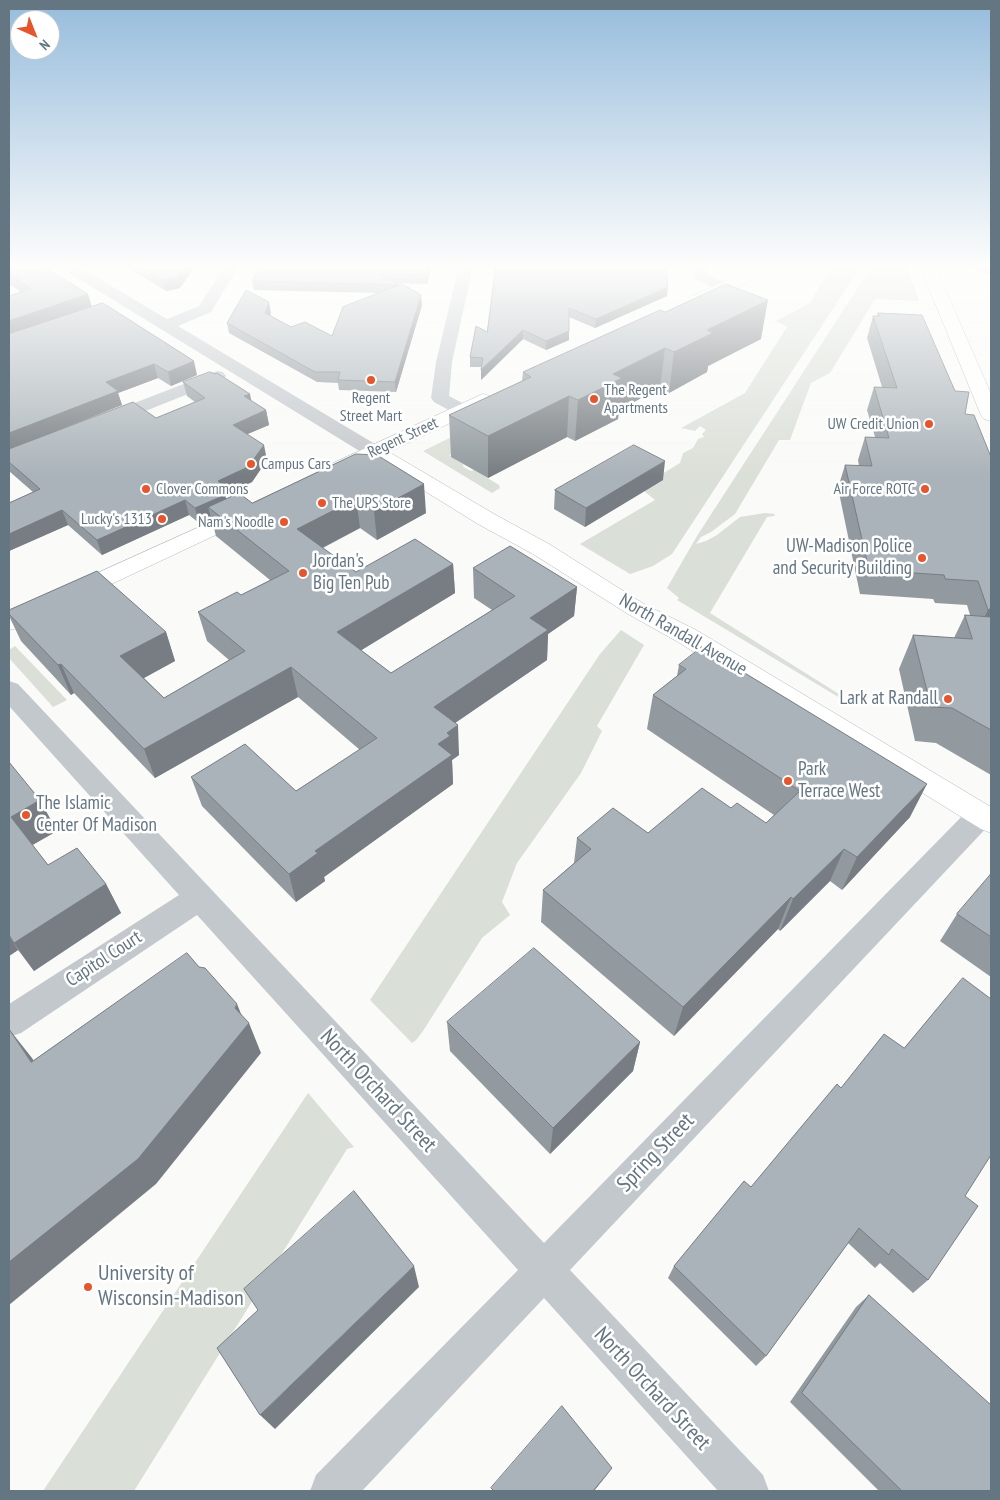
<!DOCTYPE html>
<html>
<head>
<meta charset="utf-8">
<style>
	body { margin:0 }
	#map { position:relative; width:1000px; height:1500px; overflow:hidden; background:#fafaf8; font-family:"PT Sans Narrow",sans-serif }
	canvas { display:block }
	.frame { position:absolute; inset:0; border:10px solid #657683; pointer-events:none }
	.north { position:absolute; left:10px; top:10px; width:50px; height:50px; box-sizing:border-box; background:#fff; border:1px solid #c1c8cd; border-radius:50%; rotate:136deg; font-size:14px; font-weight:700; line-height:20px; text-align:center; color:#657683 }
	.north::after { content:''; display:block; margin:auto; width:18px; height:22px; background:#e4572e; clip-path:polygon(50% 0,100% 100%,50% 72%,0 100%) }
</style>
</head>
<body>
<div id="map">
<canvas width="1000" height="1500"></canvas>
<div class="frame"></div>
<div class="north">N</div>
</div>
<script>
const g = document.querySelector('canvas').getContext('2d');
g.lineJoin = 'round';
function fill(path, color) { g.fillStyle = color; g.fill(path, 'evenodd'); }
function strokePath(path, color, width, dash) { g.strokeStyle = color; g.lineWidth = width; g.lineCap = dash ? 'butt' : 'round'; g.setLineDash(dash || []); g.stroke(path); }
function label(font, color, halo, rows, align = 'center') {
  g.font = font + ' "PT Sans Narrow",sans-serif'; g.lineWidth = 5; g.setLineDash([]); g.textBaseline = 'middle'; g.strokeStyle = halo; g.fillStyle = color; for (const [text, x, y, turn = 0] of rows) {
    g.save(); g.translate(x, y); g.rotate((+turn || 0) * Math.PI / 180); g.textAlign = isNaN(turn) ? turn : align; if (halo) g.strokeText(text, 0, 0); g.fillText(text, 0, 0); g.restore();
  }
}
const green = new Path2D(`
	M831,266H861L672,554L653,566L630,574L580,544L655,500L644,491L662,481L657,477L680,463L683,453L693,448L698,439L704,437L702,434L706,430L700,426L695,431L681,428L745,393L787,327L776,321L810,303Z
	M872,266H906L919,301L875,299L830,373L811,383L790,440H779L735,514L711,532L701,537L696,544L706,541L717,535L740,517L765,513L775,514L774,516L767,517L710,613L842,696L840,698L677,600L679,598L667,588L697,536Z
	M517,405L484,431L450,448L456,452L449,455L464,465L462,466L471,471L474,470L499,485L500,488L492,493L423,451Z
	M621,630L644,645L597,726L602,731L581,773L517,863L502,902L510,915L482,938L423,1031L416,1040L412,1043L370,1000L600,654Z
	M15,646L67,700L53,707L9,658V650Z
	M308,1093L354,1147L347,1149L134,1491H43Z`);
const street = new Path2D(`
	M61,266H78L167,319L199,306L225,266H239L211,312L178,326L380,447L383,451L380,455L373,457L366,455L63,269Z
	M459,266H473L452,362L449,396L468,406L471,410L468,414L462,415L456,414L434,402L431,398L436,362Z
	M691,266H705L707,274L729,284L732,287L729,290H719L695,279Z
	M217,371L223,372L226,376L223,380L113,424L107,426L101,424L98,420L101,416Z
	M9,681L18,684L544,1243L971,807L981,804L991,807V823L570,1270L763,1475L769,1491H718L544,1298L362,1491H310L316,1475L518,1270L197,915L21,1033L9,1037V1004L179,895L9,706Z`);
const secondary = new Path2D(`
	M759,266H778L775,269L702,303H690L688,300L690,297Z
	M920,266H935L991,394V421L984,419L981,415Z
	M483,394L490,396L492,400L490,404L389,452L494,514L549,544L644,604L696,630L991,807V833L981,829L678,642L628,614L533,554L478,524L373,459L341,474L334,476L327,474L324,470L327,466Z
	M248,505L256,506L259,511L256,516L18,628L9,630V613Z`);
const wall = new Path2D(`
	M9,266L92,307L197,375L171,386L158,378L118,393L122,405L53,432L156,418L195,402L187,396L183,382L251,401L266,410L269,425L247,434L267,460L252,482L225,494L226,499L252,503L356,454L426,513L377,540L360,528L323,548L356,572L453,564L455,593L361,650L391,673L492,610L474,598L473,568L577,587L574,616L548,634L547,660L455,723L459,755L452,760L453,784L324,877L325,881L296,902L202,806L191,777L296,791L360,750L298,697L155,778L74,693L71,695L21,641L9,616V610L166,632L175,661L144,678L164,698L229,660L207,641L198,612L241,595L270,580L216,536L211,517L199,523L189,515L102,555L68,525L9,551V503L33,492L9,471V296L21,292L9,284Z
	M125,266H195L180,288L166,291Z
	M261,266H432L427,284L397,283L422,305L396,392L339,390L338,383L317,382L229,333L227,323L271,313L270,315L291,327L332,336L380,293L254,290L252,281Z
	M496,266L667,296L595,328L569,317V340L546,350L523,339L481,380L482,367H470V357L487,332Z
	M968,266H991V274L968,267Z
	M665,312L761,339L708,366L707,372L669,393L660,388L619,410L618,419L575,441L567,437L488,478L451,457L449,415L522,381L523,372Z
	M878,313L965,414L991,457V775L936,743L915,741L899,669L913,635L954,638L965,615H970L967,605L935,603L933,599L860,594L838,488L845,465L859,466L858,460L865,437H875L867,410L874,387H882L867,338L873,316H877Z
	M663,480L585,527L554,509L555,490Z
	M679,665L910,817L842,890L830,881L780,931L778,929L674,1036L541,922L543,890L574,863L577,838L648,833L731,808L766,823L774,815L647,729L653,695L677,676Z
	M9,762L57,831L32,845L48,865L106,884L121,913L34,971L18,950L9,956Z
	M991,874V977L940,941L957,914Z
	M447,1022L640,1042L633,1071L550,1154L450,1051Z
	M751,1187L965,1196L928,1280L913,1293L880,1263L875,1268L848,1243L766,1356L756,1366L668,1278L674,1266Z
	M869,1295L991,1491H879L790,1402L856,1307Z`);
const shadedWall = new Path2D(`
	M185,266H195L180,288L166,291L163,280Z
	M429,266H432L427,284V275Z
	M668,287L667,296L595,328L596,319Z
	M88,294L92,307L9,336V321Z
	M421,295L422,305L396,392L395,382Z
	M768,300L761,339L708,366L707,372L669,393L674,352L707,330Z
	M269,302L271,313L267,323L265,313Z
	M523,330V339L481,380V370Z
	M569,331V340L546,350V341Z
	M665,348L660,388L619,410L618,419L575,441L578,400L613,374Z
	M194,361L197,375L171,386L168,372Z
	M154,364L158,378L118,393L122,405L9,450V433L106,382Z
	M250,394L253,408L244,396Z
	M569,396L567,437L488,478V436Z
	M266,410L269,425L236,439L233,425Z
	M264,445L267,460L252,482L223,495H225L229,509L208,507L211,517L199,523L195,508L214,487L218,481Z
	M665,461L663,480L585,527L586,508Z
	M424,484L426,513L377,540L374,511Z
	M356,499L360,528L302,558L297,529Z
	M185,500L189,515L102,555L97,540Z
	M62,510L68,525L9,551V534Z
	M453,564L455,593L342,662L337,632Z
	M577,587L574,616L548,634L547,660L436,736L434,707L530,618Z
	M991,608V624L976,634L988,610Z
	M166,632L175,661L131,685L120,656Z
	M61,664L74,693L71,695L58,665Z
	M291,667L298,697L155,778L144,749Z
	M458,725L459,755L452,760L453,784L324,877L325,881L296,902L289,874L315,851L438,744L447,733Z
	M927,784L910,817L842,890L857,857Z
	M40,800L57,831L29,847L11,817Z
	M844,849L830,881L780,931L793,899Z
	M106,884L121,913L34,971L14,943Z
	M791,897L778,929L674,1036L683,1007Z
	M9,936L18,950L9,956Z
	M237,1004L246,1026L249,1023L261,1053L156,1184L9,1305V1262L235,1008Z
	M9,1029L32,1058L54,1091L31,1062Z
	M640,1042L633,1071L550,1154L553,1128Z
	M414,1266L419,1287L275,1429L260,1415Z
	M612,1468L606,1476L594,1491H593Z`);
const building = new Path2D(`
	M9,266H43L88,294L9,321V296L31,289L9,274Z
	M139,266H185L177,277L163,280Z
	M261,266H429L427,275L380,274L400,285L252,281Z
	M496,266H666L668,287L596,319L569,308V331L546,341L523,330L481,370L483,358L470,357L476,326L487,332Z
	M402,284L421,295L395,382L338,380L340,372H315L227,323L246,290L269,302L265,313L291,327L305,322L332,336L343,307Z
	M726,284L768,300L707,330L713,333L674,352L665,348L613,374L622,378L578,400L569,396L488,436L449,415L531,377L523,372L660,310L665,312Z
	M103,303L194,361L168,372L154,364L106,382L118,391L9,433V334Z
	M878,313L922,315L955,391L969,392L965,414L974,415L991,457V608L988,610L978,581L945,579L944,575L869,570L845,465L872,466L865,437L889,438L874,387L897,388L873,316H879Z
	M210,372L215,374L217,373L250,394L244,396L266,410L233,425L264,445L248,467L218,481L221,484L214,487L225,495L195,508L185,500L97,540L62,510L9,534V503L40,489L9,462V449L133,402L156,418L205,398L183,382Z
	M634,445L665,461L586,508L555,490Z
	M356,454L377,455L424,484L374,511L356,499L297,529L356,572L415,539L453,564L337,632L391,673L515,596L473,568L510,546L577,587L530,618L548,630L434,707L458,725L447,733L450,736L438,744L452,755L315,851L318,853L289,874L191,777L245,744L296,791L377,738L291,667L144,749L61,664L58,665L9,614V610L97,571L166,632L120,656L164,698L245,651L198,612L237,592L241,595L289,571L208,507L239,493L252,503Z
	M965,615L991,617V730L952,708L931,707L913,635L972,639Z
	M702,647L927,784L857,857L844,849L793,899L791,897L683,1007L543,890L591,849L577,838L613,808L648,833L702,788L731,808L737,803L766,823L800,791L653,695L686,669L679,665Z
	M9,762L40,800L11,817L48,865L77,848L106,884L14,943L9,935Z
	M991,874V937L957,914Z
	M534,948L640,1042L553,1128L447,1022Z
	M187,953L199,967L205,968L237,1004L235,1008L249,1023L138,1159L9,1262V1029L31,1062Z
	M963,978L991,999V1155L965,1196L978,1206L928,1280L892,1249L889,1255L859,1228L766,1356L674,1266L744,1181L751,1187L837,1084L841,1088L884,1034L904,1048Z
	M354,1191L414,1266L260,1415L217,1348L258,1310L244,1289Z
	M869,1295L991,1405V1491H902L802,1393Z
	M562,1406L612,1468L593,1491H494L491,1488Z`);
const markers = [
	[371,380,5,"#e4572e"],
	[594,399,5,"#e4572e"],
	[929,424,5,"#e4572e"],
	[251,464,5,"#e4572e"],
	[146,489,5,"#e4572e"],
	[925,489,5,"#e4572e"],
	[322,503,5,"#e4572e"],
	[162,519,5,"#e4572e"],
	[284,522,5,"#e4572e"],
	[922,558,5,"#e4572e"],
	[303,573,5,"#e4572e"],
	[948,699,5,"#e4572e"],
	[788,781,5,"#e4572e"],
	[26,815,5,"#e4572e"],
	[88,1287,5,"#e4572e"]
];
const farPoinames = [
	["The Regent",604,390],
	["Apartments",604,408],
	["Regent",371,398,"center"],
	["Street Mart",371,416,"center"],
	["UW Credit Union",919,424,"right"],
	["Campus Cars",261,464],
	["Clover Commons",156,489],
	["Air Force ROTC",915,489,"right"],
	["The UPS Store",332,503],
	["Lucky's 1313",152,519,"right"],
	["Nam's Noodle",274,522,"right"]
];
const farStreetnames = [
	["Regent Street",403,438,-25]
];
const poiNames = [
	["UW-Madison Police",912,547,"right"],
	["and Security Building",912,569,"right"],
	["Jordan's",313,562],
	["Big Ten Pub",313,584],
	["Lark at Randall",938,699,"right"],
	["Park",798,770],
	["Terrace West",798,792],
	["The Islamic",36,804],
	["Center Of Madison",36,826]
];
const streetNames = [
	["North Randall Avenue",683,635,30],
	["Capitol Court",104,959,-33]
];
const nearStreetnames = [
	["North Orchard Street",378,1091,47],
	["Spring Street",656,1153,-46],
	["North Orchard Street",652,1389,47]
];
const nearPoinames = [
	["University of",98,1274],
	["Wisconsin-Madison",98,1299]
];
fill(green, '#dadfd7');
strokePath(secondary, '#b3babf', 1);
fill(street, '#c3c8cc');
fill(secondary, '#fff');
fill(wall, '#929a9f');
fill(shadedWall, '#777d82');
fill(building, '#aab3b9');
strokePath(building, '#777d82', 1);
const sky = g.createLinearGradient(0, 0, 0, 476);
sky.addColorStop(0, '#96bcdc');
sky.addColorStop(0.56, '#fdfdfc');
sky.addColorStop(1, '#fdfdfc00');
g.fillStyle = sky;
g.fillRect(0, 0, 1000, 476);
for (const [x, y, r, color] of markers) { const dot = new Path2D(); dot.arc(x, y, r, 0, 2 * Math.PI); g.fillStyle = color; g.fill(dot); strokePath(dot, '#fff', 2); }
label('16px', '#657683', '#fff', farPoinames, 'left');
label('16px', '#657683', '#fff', farStreetnames);
label('19px', '#657683', '#fff', poiNames, 'left');
label('19px', '#657683', '#fff', streetNames);
label('22px', '#657683', '#fff', nearStreetnames);
label('22px', '#657683', '#fff', nearPoinames, 'left');
</script>
</body>
</html>
